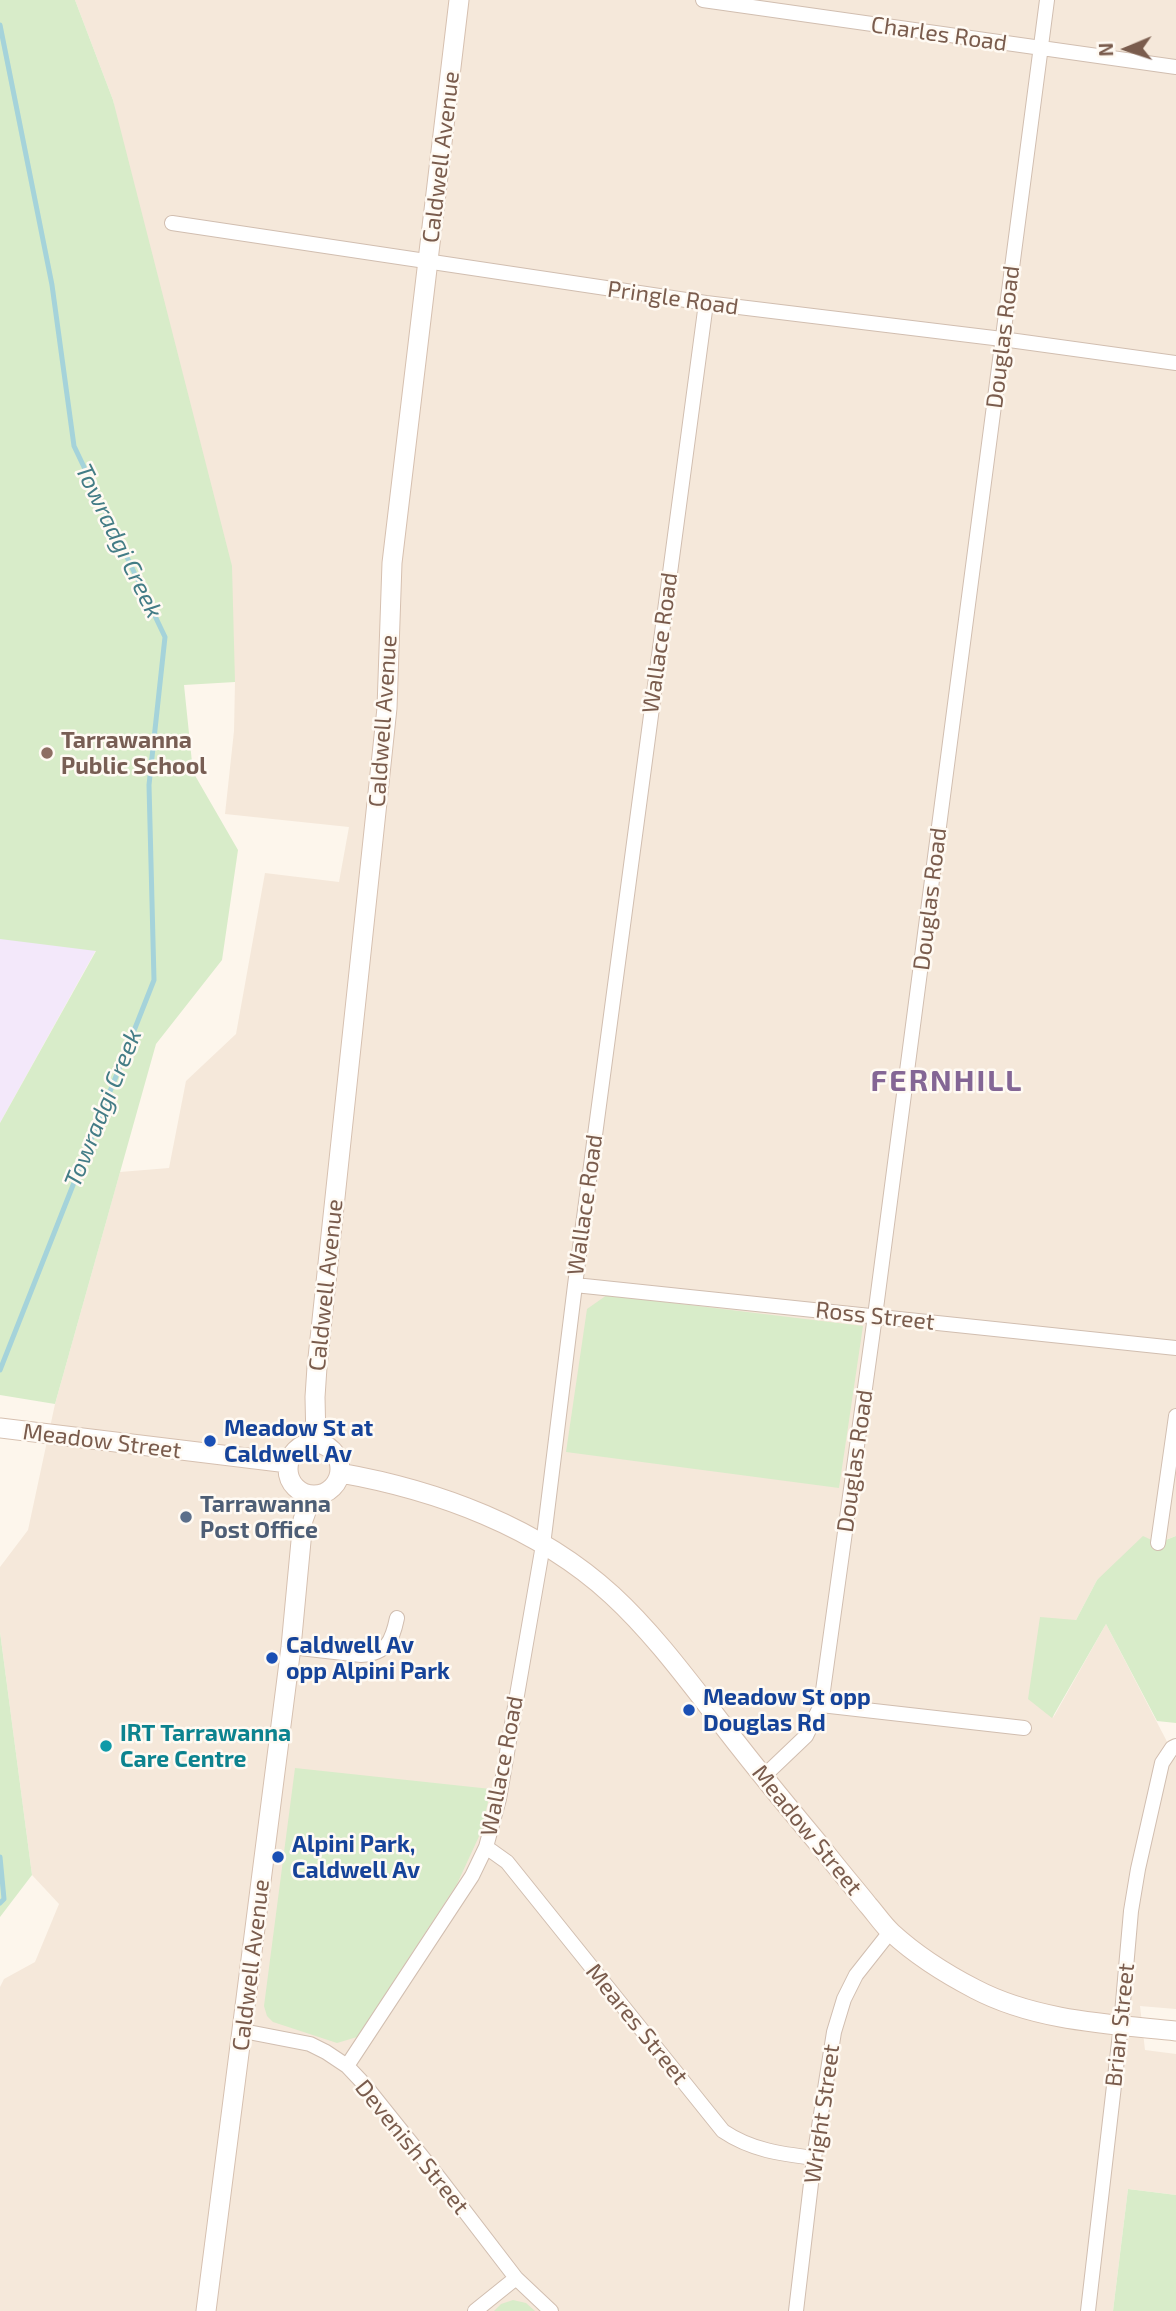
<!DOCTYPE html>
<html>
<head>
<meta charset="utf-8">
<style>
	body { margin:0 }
	#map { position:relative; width:1176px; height:2311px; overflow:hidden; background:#fdf6ec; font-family:"Exo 2",sans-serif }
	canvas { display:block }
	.north { position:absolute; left:1092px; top:14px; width:70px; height:70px; -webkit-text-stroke:5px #fffaf3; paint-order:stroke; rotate:268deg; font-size:19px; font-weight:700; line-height:28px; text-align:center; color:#7a5c4d }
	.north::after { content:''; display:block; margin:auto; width:24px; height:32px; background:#7a5c4d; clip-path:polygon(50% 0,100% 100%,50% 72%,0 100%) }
</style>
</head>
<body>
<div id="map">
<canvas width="1176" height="2311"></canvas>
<div class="north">N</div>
</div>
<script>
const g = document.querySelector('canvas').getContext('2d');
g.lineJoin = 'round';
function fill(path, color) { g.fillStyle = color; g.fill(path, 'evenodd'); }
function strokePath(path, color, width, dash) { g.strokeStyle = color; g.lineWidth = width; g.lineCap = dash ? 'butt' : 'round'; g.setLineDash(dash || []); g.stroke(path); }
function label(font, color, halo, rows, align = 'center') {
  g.font = font + ' "Exo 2",sans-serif'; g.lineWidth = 5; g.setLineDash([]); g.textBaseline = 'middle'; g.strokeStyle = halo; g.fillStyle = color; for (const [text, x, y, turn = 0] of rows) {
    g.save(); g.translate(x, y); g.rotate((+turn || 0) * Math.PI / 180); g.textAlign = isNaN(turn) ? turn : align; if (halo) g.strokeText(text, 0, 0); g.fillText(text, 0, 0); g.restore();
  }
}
const residential = new Path2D(`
	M75,0H1176V1536L1158,1543L1097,1580L1076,1620L1053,1718L1106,1624L1176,1759V2009L1140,2006L1145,2050L1176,2054V2195L1128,2189L1113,2311H0V1987L4,1979L35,1962L59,1904L32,1875L0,1632V1567L28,1530L55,1404L120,1172L169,1168L186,1081L236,1034L265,873L339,882L349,827L225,814L234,731L235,682L113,100Z`);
const education = new Path2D(`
	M0,432L96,950L0,1123Z`);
const green = new Path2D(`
	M0,0H75L113,100L232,566L235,682L184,685L193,772L238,850L222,960L156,1044L55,1404L0,1395V1123L96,951L0,939Z
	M607,1295L863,1326L839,1488L566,1452L587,1309Z
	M1143,1536L1158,1543L1176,1536V1723L1157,1721L1106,1624L1052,1718L1028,1699L1040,1617L1076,1620L1097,1580Z
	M0,1632L32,1875L0,1917Z
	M295,1768L491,1789L481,1832L457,1884L357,2037L337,2043L273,2022L267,2016L264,2006Z
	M1128,2189L1176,2195V2311H1113Z
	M513,2300L526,2303L535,2311H494L501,2304Z`);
const stream = new Path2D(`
	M0,25L52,285L74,446L165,637L149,785L154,980L0,1370
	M0,1857L4,1899L0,1903`);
const minor = new Path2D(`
	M703,0L1176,67
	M172,223L706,303L1002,339L1176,363
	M575,1285L1176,1348
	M1158,1543L1176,1416
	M291,1647L361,1655C387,1653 392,1642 397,1618
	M821,1705L1024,1728
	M763,1777L806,1736L821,1705L875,1316L1047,0
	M486,1847L507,1862L723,2131C751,2150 781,2154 814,2158
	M243,2031L310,2044L326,2052L347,2066L364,2084L440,2179L516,2278L551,2311
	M347,2066L472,1876L486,1847L499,1799L543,1545L575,1285L706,303
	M475,2311L516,2278
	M796,2311L814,2158L834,2032L844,1999L856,1975L890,1932
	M1088,2311L1121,2025L1131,1911L1138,1869L1162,1763L1172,1748L1176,1746`);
const secondary = new Path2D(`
	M0,1428L288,1463
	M316,1442L315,1397L317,1367L387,708L392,563L459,0
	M288 1469a26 26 0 1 1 52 0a26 26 0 1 1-52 0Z
	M340,1473C437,1490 538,1527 612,1595C649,1629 681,1671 712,1711C746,1756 782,1800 818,1843C834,1864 851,1884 868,1905C876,1914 883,1925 892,1933C916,1955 946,1974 975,1989C1036,2021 1109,2024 1176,2031
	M206,2311L291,1647L303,1520L312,1495`);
const markers = [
	[47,753,7,"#8d6e63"],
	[210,1441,7,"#1a4fb4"],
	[186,1517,7,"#5c6f8a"],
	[272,1658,7,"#1a4fb4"],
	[689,1710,7,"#1a4fb4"],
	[106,1746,7,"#0f9aa8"],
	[278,1857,7,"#1a4fb4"]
];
const streetNames = [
	["Charles Road",939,34,8],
	["Caldwell Avenue",441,157,-83],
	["Pringle Road",673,298,8],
	["Douglas Road",1003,337,-83],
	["Wallace Road",660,643,-82],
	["Caldwell Avenue",383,721,-86],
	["Douglas Road",930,899,-83],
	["Wallace Road",585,1205,-82],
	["Caldwell Avenue",326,1285,-84],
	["Ross Street",875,1316,6],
	["Meadow Street",102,1441,7],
	["Douglas Road",855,1461,-82],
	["Wallace Road",502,1766,-79],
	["Meadow Street",807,1830,51],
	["Caldwell Avenue",251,1965,-83],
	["Meares Street",637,2024,51],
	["Brian Street",1120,2025,-84],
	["Wright Street",822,2114,-82],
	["Devenish Street",412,2147,51]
];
const educationNames = [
	["Tarrawanna",61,740],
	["Public School",61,766]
];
const transitNames = [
	["Meadow St at",224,1428],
	["Caldwell Av",224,1454],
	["Caldwell Av",286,1645],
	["opp Alpini Park",286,1671],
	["Meadow St opp",703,1697],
	["Douglas Rd",703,1723],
	["Alpini Park,",292,1844],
	["Caldwell Av",292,1870]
];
const serviceNames = [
	["Tarrawanna",200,1504],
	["Post Office",200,1530]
];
const cultureNames = [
	["IRT Tarrawanna",120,1733],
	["Care Centre",120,1759]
];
const waterNames = [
	["Towradgi Creek",119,541,64],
	["Towradgi Creek",103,1108,-68]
];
const districtNames = [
	["FERNHILL",947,1081]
];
fill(residential, '#f5e8da');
fill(education, '#f3e8fa');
fill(green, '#d8ecc9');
strokePath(stream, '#a5d3da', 5);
strokePath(minor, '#d1beb0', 16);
strokePath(secondary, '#d6c0b0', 21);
strokePath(minor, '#fff', 14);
strokePath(secondary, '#fff', 19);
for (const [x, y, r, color] of markers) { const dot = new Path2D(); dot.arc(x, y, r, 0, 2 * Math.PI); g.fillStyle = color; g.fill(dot); strokePath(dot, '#fffaf3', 2.5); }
label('23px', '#7a5c4d', '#fffaf3', streetNames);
label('bold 23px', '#785e54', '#fffaf3', educationNames, 'left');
label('bold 23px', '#164399', '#fffaf3', transitNames, 'left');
label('bold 23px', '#4e5e75', '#fffaf3', serviceNames, 'left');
label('bold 23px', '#0d838f', '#fffaf3', cultureNames, 'left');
label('italic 24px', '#437c86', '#fffaf3', waterNames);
g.letterSpacing = '2px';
label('bold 30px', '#846695', '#fffaf3', districtNames);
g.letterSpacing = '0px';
</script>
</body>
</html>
